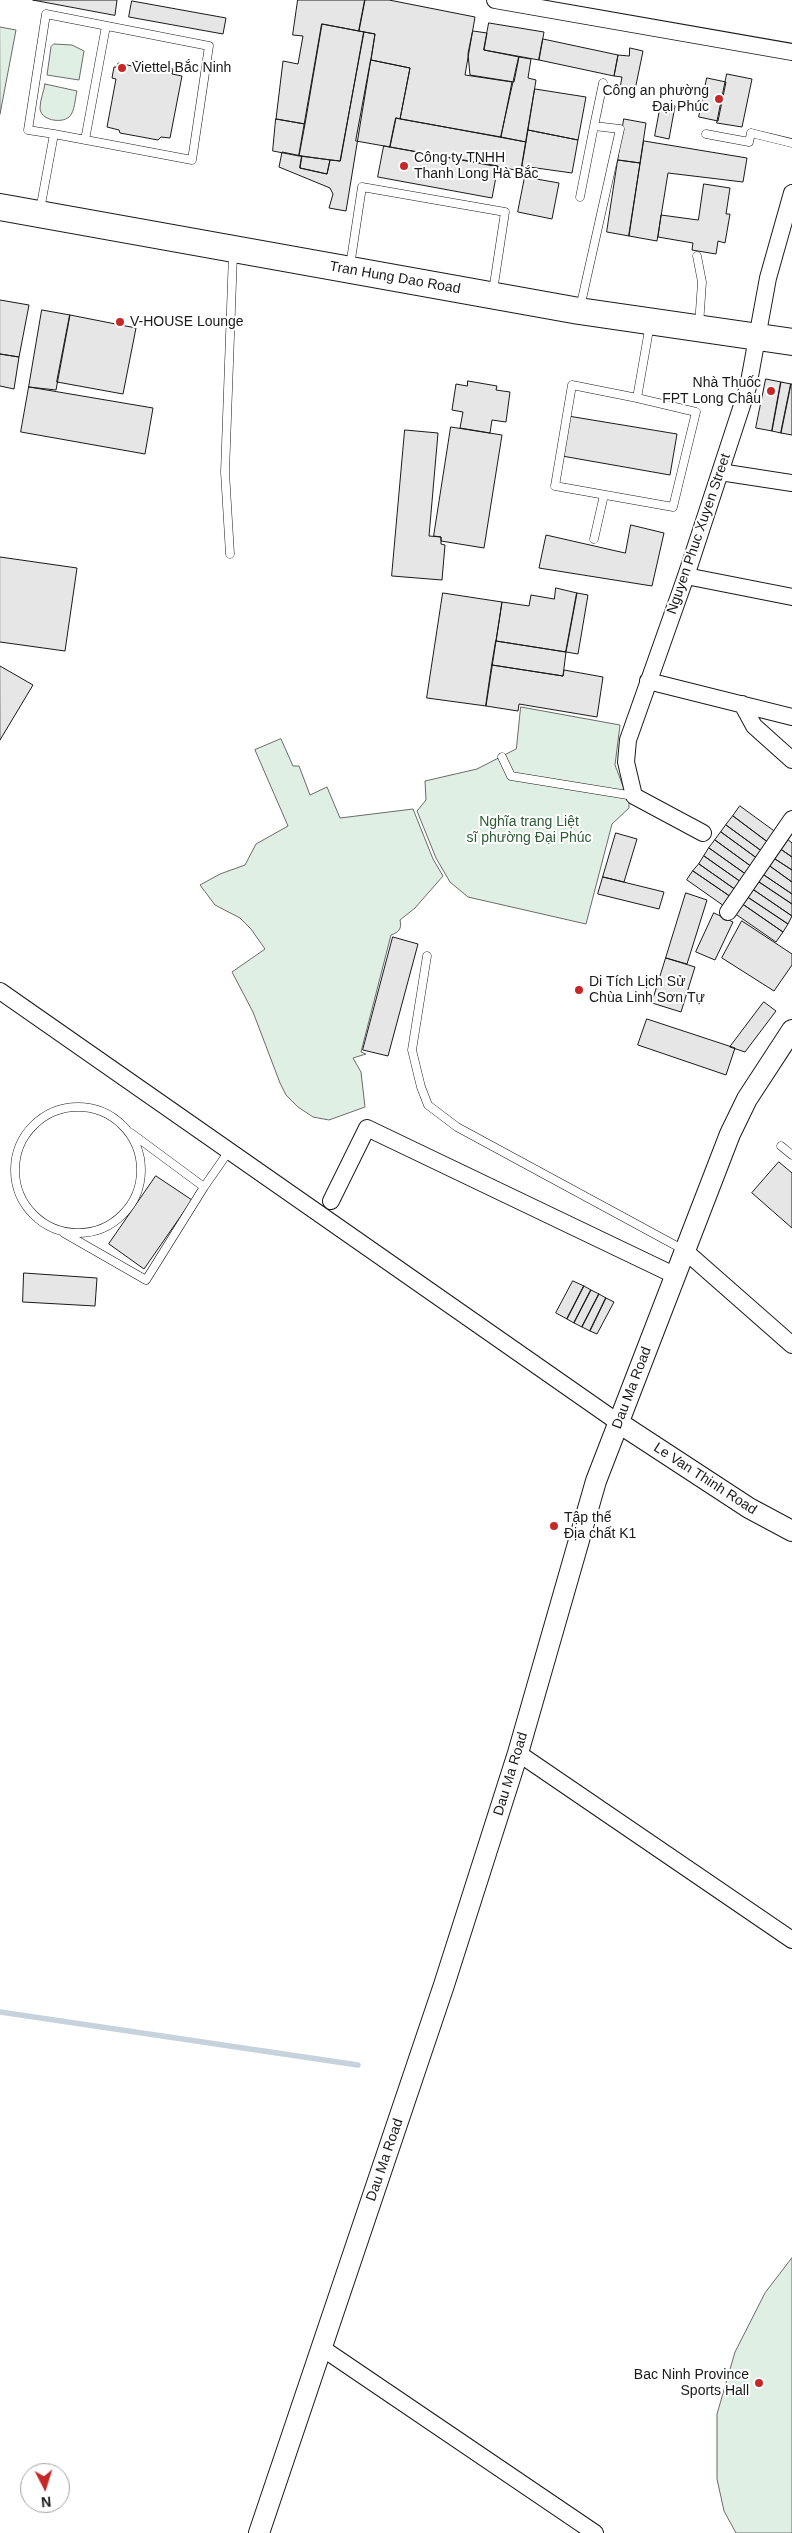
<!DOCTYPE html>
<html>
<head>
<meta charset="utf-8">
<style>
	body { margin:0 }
	#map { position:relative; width:792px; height:2533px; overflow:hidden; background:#fff; font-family:Helvetica,sans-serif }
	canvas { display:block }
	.north { position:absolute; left:20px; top:2463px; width:50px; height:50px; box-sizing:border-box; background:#fff; border:1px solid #a3a3a3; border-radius:50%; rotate:175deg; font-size:14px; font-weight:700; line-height:20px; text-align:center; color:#1a1a1a }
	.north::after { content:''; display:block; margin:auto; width:18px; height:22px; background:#c62828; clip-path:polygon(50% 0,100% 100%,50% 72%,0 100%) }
</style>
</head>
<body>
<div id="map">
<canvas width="792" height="2533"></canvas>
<div class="north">N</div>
</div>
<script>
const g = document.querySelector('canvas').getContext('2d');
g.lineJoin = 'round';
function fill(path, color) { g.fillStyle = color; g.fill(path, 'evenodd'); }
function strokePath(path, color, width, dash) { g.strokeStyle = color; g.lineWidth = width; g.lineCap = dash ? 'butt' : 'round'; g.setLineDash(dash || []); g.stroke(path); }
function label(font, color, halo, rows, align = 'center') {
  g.font = font + ' Helvetica,sans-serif'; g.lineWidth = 4; g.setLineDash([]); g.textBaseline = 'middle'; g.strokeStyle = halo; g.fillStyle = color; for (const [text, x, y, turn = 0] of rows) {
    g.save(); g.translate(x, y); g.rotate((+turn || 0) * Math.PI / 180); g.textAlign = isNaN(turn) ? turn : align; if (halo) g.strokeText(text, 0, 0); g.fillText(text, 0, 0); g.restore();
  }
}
const green = new Path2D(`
	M0,27L16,30L0,114Z
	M54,44L72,45L84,51L79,80L47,75L51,47Z
	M45,84L77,91C75,98 75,112 69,117C61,124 40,120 40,108C40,100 44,91 45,84Z
	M521,707L620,725L615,765L629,802V808L612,824L586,924L468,897L450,882L436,858L417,811L426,800L425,781L477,769L516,749Z
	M281,739L293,766H299L310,795L327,787L340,818L413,809L433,859L443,876L415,908L400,920C402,929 399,932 391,935L361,1052L366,1054L353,1058L361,1072L365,1107L329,1120L313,1117L298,1107L286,1095L280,1083L253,1012L232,972L265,949L251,929L240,918L215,905L200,885L220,874L245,865L256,844L288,826L255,750Z
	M792,2258V2533H736L724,2511L717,2479V2414L735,2352L765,2293Z`);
const stream = new Path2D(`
	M0,2012L358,2065`);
const building = new Path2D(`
	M33,0H117L115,15Z
	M298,0H365L359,31L322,24L305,124L276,119L283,61L298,64L303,36L293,35Z
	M365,0H389L475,17L465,75L512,82L501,137L400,119L410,68L371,60L375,34L359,31Z
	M132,1L226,18L223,34L129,17Z
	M489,23L544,32L539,60L484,50Z
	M322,24L364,32L340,161L299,156Z
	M473,31L487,33L484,50L519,57L514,82L470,75L468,54Z
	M364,32L375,34L346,211L329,208L333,194L330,188L279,167L282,152L302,156L300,168L327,174L330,160L340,161Z
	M543,39L618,55L614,76L539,60Z
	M630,48L643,51L635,90L620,88L622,77L614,76L618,55L629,56Z
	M519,57L531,59L528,78L536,80L526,142L501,137Z
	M371,60L410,68L400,119L396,118L390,147L356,141Z
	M134,61L173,69L172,74L182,76L170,138L161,137L158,140L120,133L119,130L107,127L116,79L112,78L114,67H117L118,63L132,66Z
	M727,74L752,79L742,127L717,123Z
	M707,78L726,82L718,121L699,117Z
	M535,89L586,97L578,140L528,130Z
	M661,104L675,106L669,139L655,136Z
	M396,118L526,142L521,171L390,147Z
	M276,119L305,124L299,156L273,151Z
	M624,119L646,123L640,163L618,160Z
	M528,130L578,140L572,173L522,166Z
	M644,141L747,158L743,182L668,173L657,241L629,236Z
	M384,146L498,166L492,198L378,177Z
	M302,156L330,160L327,174L300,168Z
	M618,160L640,163L629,236L607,232Z
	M525,177L559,183L552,219L518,212Z
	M704,184L730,188L726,214H730L725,243L718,241L716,254L692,250L693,243L658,237L661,215L698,220Z
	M0,300L29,305L19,357L0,354Z
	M42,310L70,315L56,390L29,387Z
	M70,315L136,328L123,394L57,382Z
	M0,354L19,357L14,389L0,386Z
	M766,379L781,382L772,431L756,428Z
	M468,381L497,386L496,390L510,392L506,422L492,420L490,433L460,428L463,412L452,410L456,384L467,386Z
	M781,382L791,384L781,433L772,431Z
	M791,384H792V435L781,433Z
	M29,387L153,408L145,454L21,432Z
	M568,416L677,434L670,475L562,456Z
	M451,427L502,435L484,548L441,541V537L434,536Z
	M405,430L438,433L429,536L441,537V544L445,545L442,580L392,576Z
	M631,525L664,533L652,586L539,568L546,535L625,553Z
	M0,557L77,568L65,651L0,642Z
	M556,588L577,593L566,652L496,641L502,602L529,606L531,595L554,599Z
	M443,593L502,602L486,706L427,698Z
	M577,593L588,595L578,654L566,652Z
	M496,641L566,652L563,676L492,665Z
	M492,665L563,676L564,670L603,677L597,717L519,704L518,711L486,706Z
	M0,666L33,685L0,740Z
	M740,806L777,833L769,843L733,816Z
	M733,816L769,843L763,852L726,825Z
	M726,825L763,852L758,859L721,832Z
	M721,832L758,859L752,867L715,840Z
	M616,833L637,839L624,882L603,877Z
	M786,838L792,843V857L779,848Z
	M715,840L752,867L747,875L709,848Z
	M709,848L747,875L741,882L704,856Z
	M779,848L792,857V870L772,857Z
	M704,856L741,882L736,890L699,864Z
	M772,857L792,870V882L767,864Z
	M699,864L736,890L731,897L693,871Z
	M767,864L792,882V894L761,873Z
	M693,871L731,897L724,906L687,880Z
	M761,873L792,894V904L756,880Z
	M603,877L664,892L659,909L598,894Z
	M756,880L792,904V916L751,888Z
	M751,888L792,916L788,924L746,896Z
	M686,893L707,900L687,964L666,958Z
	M746,896L788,924L783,932L741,903Z
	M741,903L783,932L776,942L734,913Z
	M714,913L733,922L715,960L696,952Z
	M742,921L792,954V965L774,991L722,958Z
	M393,937L418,944L388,1056L363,1050Z
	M666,958L695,967L681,1012L652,1003Z
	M764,1002L776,1011L745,1052L730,1047Z
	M647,1019L735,1048L726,1075L638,1045Z
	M779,1162L792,1173V1228L752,1193Z
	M156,1176L192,1200L144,1269L109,1244Z
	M24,1273L97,1278L95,1306L23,1302Z
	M573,1281L584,1286L567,1319L556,1313Z
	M584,1286L591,1290L574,1323L567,1319Z
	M591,1290L599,1294L582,1327L574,1323Z
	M599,1294L606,1298L590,1331L582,1327Z
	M606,1298L614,1302L597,1334L590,1331Z`);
const service = new Path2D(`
	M706,134L749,142L751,133L792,143
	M85,140L106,26
	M580,197L594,126
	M40,210L54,134L192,160L209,46L46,14L28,130L54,134
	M697,256L702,282L699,325
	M350,266L362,187L505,212L493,291
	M580,308L620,129L594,126L603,83
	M637,398L572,385L555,486L673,507L696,412L637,398L650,324
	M594,539L604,495
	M230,554L225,472L233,254
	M502,757L511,776L634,796
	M427,956L412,1050L421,1087L428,1105L457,1127L684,1250
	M15 1170a63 63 0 1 1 126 0a63 63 0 1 1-126 0Z
	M131,1133L204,1187L229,1151
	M781,1146L792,1155
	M64,1233L146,1280L204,1187`);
const minor = new Path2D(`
	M495,0L792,52
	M720,472L792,483
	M686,576L792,597
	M648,681L792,717
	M742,704L754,726L792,760
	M703,833L634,796L626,762L628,740L686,576L748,387L768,278L792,193
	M728,912L792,819
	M0,991L619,1423
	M331,1201L367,1128L674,1275
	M684,1250L792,1345
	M518,1753L792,1940
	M322,2348L595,2533`);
const tertiary = new Path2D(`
	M619,1423L749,1508L792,1531
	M259,2533L444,1985L518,1753L596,1481L730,1134L747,1099L792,1030`);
const primary = new Path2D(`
	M0,207L579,311L792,342`);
const markers = [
	[122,68,5,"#c62828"],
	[719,99,5,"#c62828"],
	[404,166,5,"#c62828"],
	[120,322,5,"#c62828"],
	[771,391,5,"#c62828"],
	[579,990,5,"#c62828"],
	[554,1526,5,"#c62828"],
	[759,2383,5,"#c62828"]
];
const poiNames = [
	["Viettel Bắc Ninh",132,68],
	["Công an phường",709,91,"right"],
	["Đại Phúc",709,107,"right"],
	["Công ty TNHH",414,158],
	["Thanh Long Hà Bắc",414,174],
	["V-HOUSE Lounge",130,322],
	["Nhà Thuốc",761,383,"right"],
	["FPT Long Châu",761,399,"right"],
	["Di Tích Lịch Sử",589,982],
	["Chùa Linh Sơn Tự",589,998],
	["Tập thể",564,1518],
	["Địa chất K1",564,1534],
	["Bac Ninh Province",749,2375,"right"],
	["Sports Hall",749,2391,"right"]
];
const streetNames = [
	["Tran Hung Dao Road",395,278,10],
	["Nguyen Phuc Xuyen Street",699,534,-71],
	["Dau Ma Road",632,1388,-69],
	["Le Van Thinh Road",705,1479,33],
	["Dau Ma Road",511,1774,-73],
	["Dau Ma Road",385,2160,-71]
];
const parkNames = [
	["Nghĩa trang Liệt",529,822],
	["sĩ phường Đại Phúc",529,838]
];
fill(green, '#e0efe3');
strokePath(green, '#6a6a6a', 1);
strokePath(stream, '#c6d2dc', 5.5);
fill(building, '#e6e6e6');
strokePath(building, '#1a1a1a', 1);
strokePath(service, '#1a1a1a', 9);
strokePath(minor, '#1a1a1a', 18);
strokePath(tertiary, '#1a1a1a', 22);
strokePath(primary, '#1a1a1a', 28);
strokePath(service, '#fff', 8);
strokePath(minor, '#fff', 16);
strokePath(tertiary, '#fff', 20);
strokePath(primary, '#fff', 26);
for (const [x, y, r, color] of markers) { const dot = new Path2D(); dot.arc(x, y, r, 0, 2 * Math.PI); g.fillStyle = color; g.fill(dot); strokePath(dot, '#fff', 2); }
label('14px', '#1a1a1a', '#fff', poiNames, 'left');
label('14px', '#1a1a1a', '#fff', streetNames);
label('14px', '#2b5a34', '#fff', parkNames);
</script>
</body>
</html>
